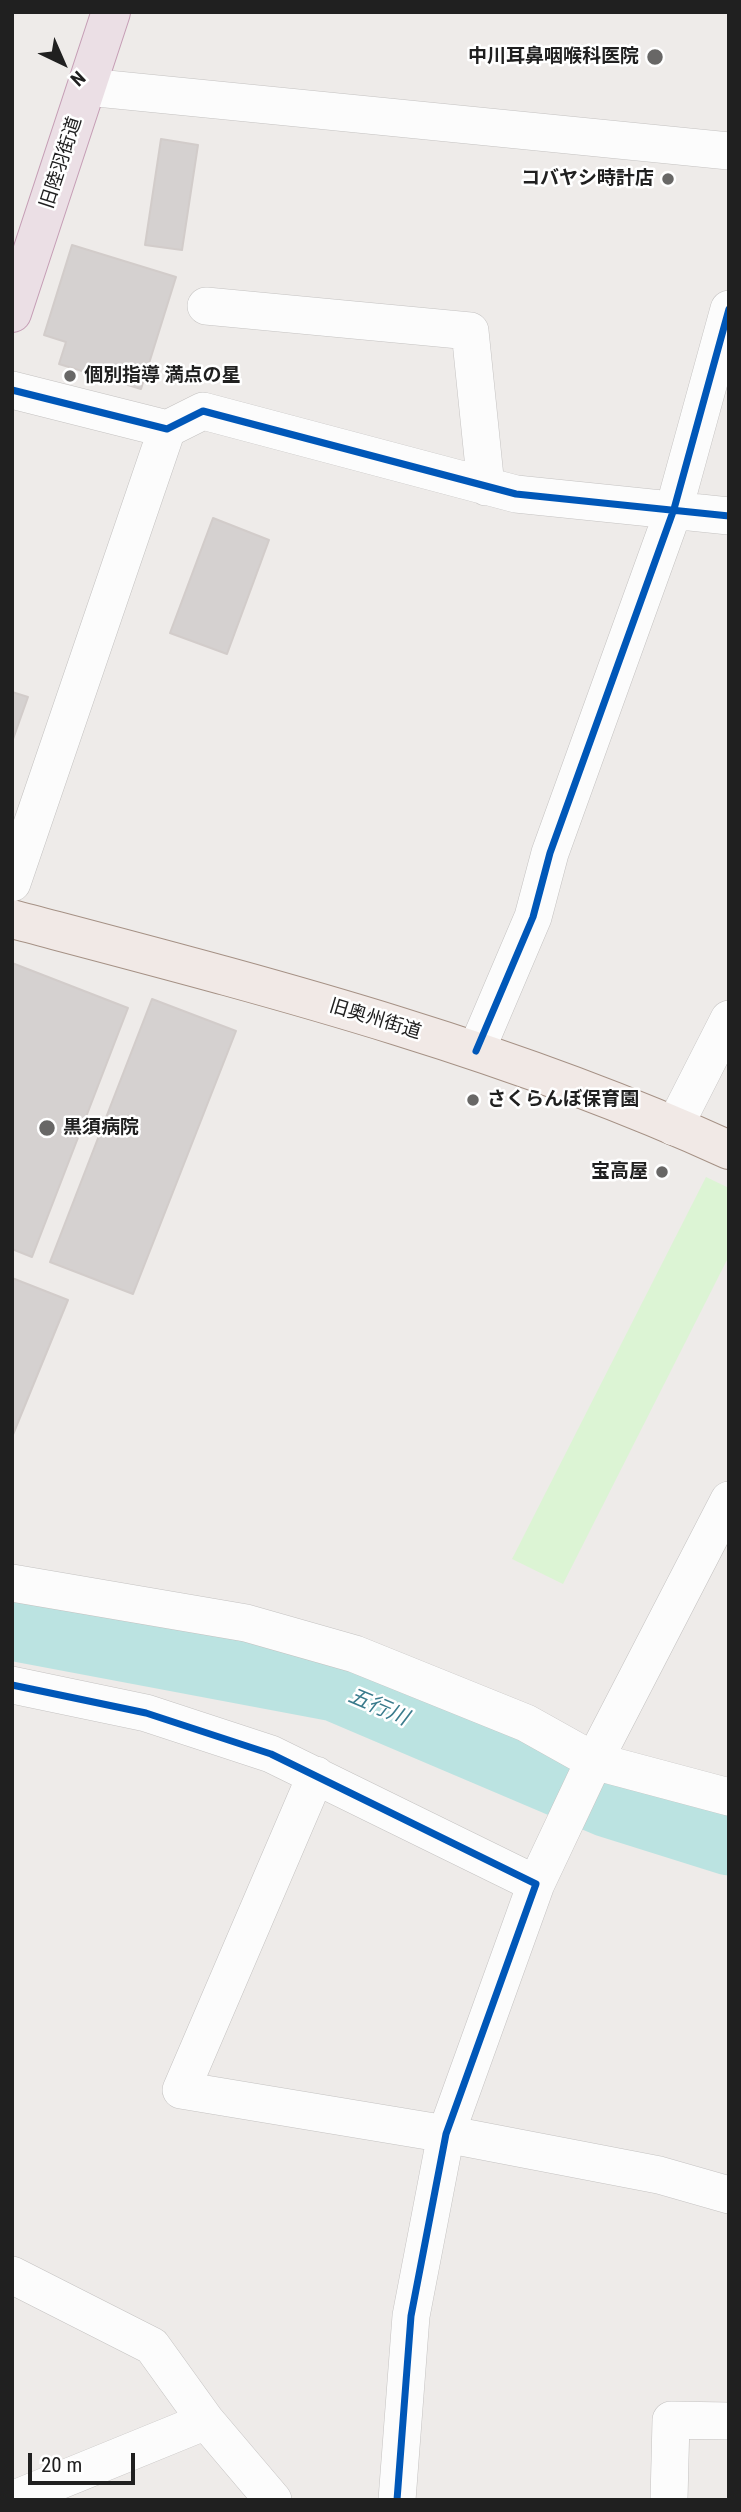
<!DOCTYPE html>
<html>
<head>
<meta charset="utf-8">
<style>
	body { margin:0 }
	#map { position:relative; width:741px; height:2512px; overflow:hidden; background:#eeebe9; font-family:"Roboto Condensed",sans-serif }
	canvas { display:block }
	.frame { position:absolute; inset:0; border:14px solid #202020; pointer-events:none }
	.north { position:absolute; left:28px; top:28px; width:70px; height:70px; -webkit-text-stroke:5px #fff; paint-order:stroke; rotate:136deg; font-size:19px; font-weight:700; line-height:28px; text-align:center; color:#202020 }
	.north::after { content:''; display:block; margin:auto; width:24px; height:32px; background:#202020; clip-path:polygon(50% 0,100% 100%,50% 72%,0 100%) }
	.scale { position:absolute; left:28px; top:2453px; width:107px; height:32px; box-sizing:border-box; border:4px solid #202020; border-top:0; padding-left:9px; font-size:21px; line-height:24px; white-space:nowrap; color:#202020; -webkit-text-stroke:5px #fff; paint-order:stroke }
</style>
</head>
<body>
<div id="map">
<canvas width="741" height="2512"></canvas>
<div class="frame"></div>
<div class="north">N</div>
<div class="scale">20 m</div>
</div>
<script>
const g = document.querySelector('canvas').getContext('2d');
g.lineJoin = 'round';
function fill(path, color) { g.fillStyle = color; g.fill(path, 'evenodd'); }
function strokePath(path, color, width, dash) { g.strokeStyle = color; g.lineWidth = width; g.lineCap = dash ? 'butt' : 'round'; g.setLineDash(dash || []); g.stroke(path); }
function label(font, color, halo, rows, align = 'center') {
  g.font = font + ' "Roboto Condensed","Noto Sans JP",sans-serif'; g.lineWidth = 5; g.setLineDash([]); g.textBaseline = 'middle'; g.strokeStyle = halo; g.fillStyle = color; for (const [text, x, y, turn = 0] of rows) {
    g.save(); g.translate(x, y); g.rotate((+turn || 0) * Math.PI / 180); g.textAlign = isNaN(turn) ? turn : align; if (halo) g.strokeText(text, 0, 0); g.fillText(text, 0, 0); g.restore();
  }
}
const park = new Path2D(`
	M706,1177L729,1188V1256L563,1584L512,1559Z`);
const river = new Path2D(`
	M12,1626L22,1630L335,1689L608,1805L729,1843`);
const building = new Path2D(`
	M161,139L198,145L182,250L145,245Z
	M72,245L176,277L141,389L59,364L66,342L44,335Z
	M213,518L269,540L227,654L170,633Z
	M12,692L28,697L12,742Z
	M12,963L128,1008L32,1257L12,1249Z
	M152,999L236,1031L133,1294L50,1262Z
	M12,1278L68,1300L12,1437Z`);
const minor = new Path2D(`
	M87,87L729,151
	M206,306L470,331L486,487
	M12,390L167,429L203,411L516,494L729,516
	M12,883L167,429
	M476,1051L533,917L550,853L674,509L729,309
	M674,1127L729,1019
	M12,1583L246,1623L355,1654L526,1723L594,1761L729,1797
	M12,1685L146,1713L271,1754L536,1884L446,2134L411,2316L397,2500
	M316,1775L181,2090L446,2134L659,2175L729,2195
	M536,1884L594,1761L729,1500
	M12,2275L152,2346L206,2421L273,2500
	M12,2500L206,2421
	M669,2500L671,2420L729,2421`);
const major = new Path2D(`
	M12,919C254,983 500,1045 729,1150`);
const highway = new Path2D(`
	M12,313L111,12`);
const cycleway = new Path2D(`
	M12,390L167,429L203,411L516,494L729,516
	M476,1051L533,917L550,853L674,509L729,309
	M12,1685L146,1713L271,1754L536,1884L446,2134L411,2316L397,2500`);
const markers = [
	[655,57,9,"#686766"],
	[668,179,7,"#686766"],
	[70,376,7,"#686766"],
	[473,1100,7,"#686766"],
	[47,1128,9,"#686766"],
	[662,1172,7,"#686766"]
];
const poiNames = [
	["中川耳鼻咽喉科医院",639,57],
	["コバヤシ時計店",654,179],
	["個別指導 満点の星",84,376,"left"],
	["さくらんぼ保育園",487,1100,"left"],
	["黒須病院",63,1128,"left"],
	["宝高屋",648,1172]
];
const streetNames = [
	["旧陸羽街道",62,163,-72],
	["旧奥州街道",375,1020,17]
];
const waterNames = [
	["五行川",378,1708,23]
];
fill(park, '#dcf4d4');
strokePath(river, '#bbe3e1', 65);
fill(building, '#d5d1d0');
strokePath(building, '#d2ccca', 2);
strokePath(minor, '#c4c2c1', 38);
strokePath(major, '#a59185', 40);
strokePath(highway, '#c59db5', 40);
strokePath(minor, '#fcfcfc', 37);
strokePath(major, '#f1e9e6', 38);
strokePath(highway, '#ebdfe5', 38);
strokePath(cycleway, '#0057b8', 7);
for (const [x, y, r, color] of markers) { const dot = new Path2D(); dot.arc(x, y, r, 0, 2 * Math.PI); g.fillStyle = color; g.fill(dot); strokePath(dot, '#fff', 2.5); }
label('bold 19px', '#202020', '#fff', poiNames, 'right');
label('19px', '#202020', '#fff', streetNames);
label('italic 21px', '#3a7b8c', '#fff', waterNames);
</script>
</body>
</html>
